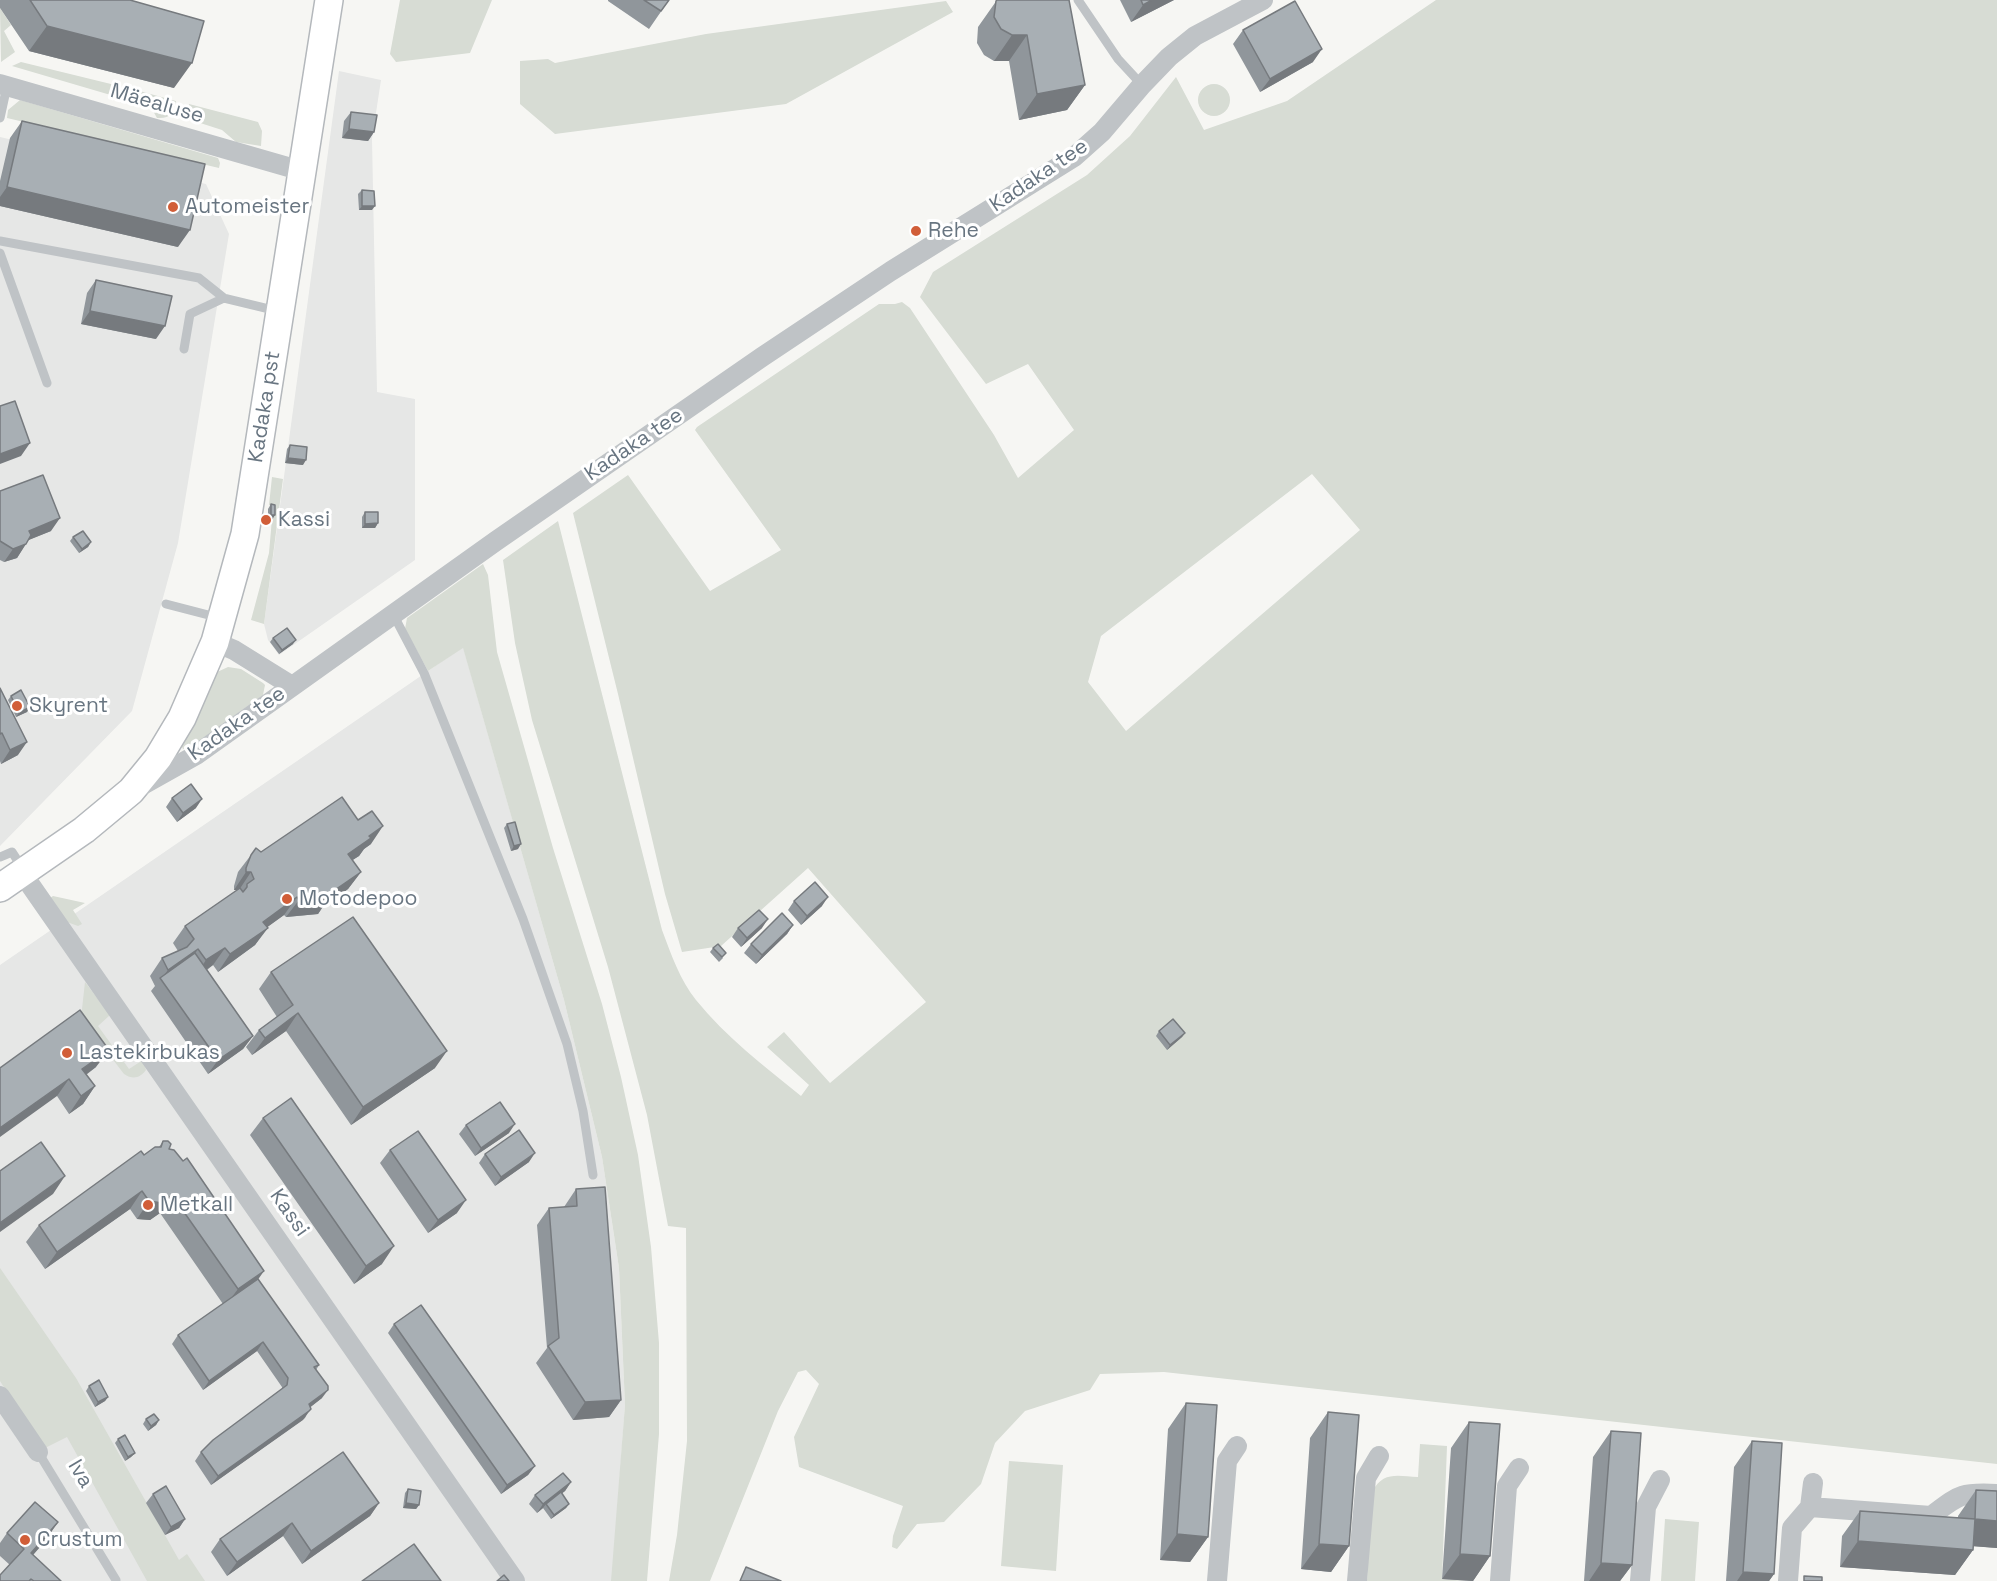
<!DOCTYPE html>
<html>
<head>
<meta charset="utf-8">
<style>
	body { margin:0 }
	canvas { display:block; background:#f6f6f3 }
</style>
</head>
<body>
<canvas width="1997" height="1581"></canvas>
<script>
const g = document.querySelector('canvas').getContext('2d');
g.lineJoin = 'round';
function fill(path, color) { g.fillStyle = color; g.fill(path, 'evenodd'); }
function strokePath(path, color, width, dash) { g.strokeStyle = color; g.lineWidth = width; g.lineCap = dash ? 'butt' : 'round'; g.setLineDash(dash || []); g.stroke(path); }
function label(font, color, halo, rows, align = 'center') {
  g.font = font + ' "Space Grotesk",sans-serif'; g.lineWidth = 6; g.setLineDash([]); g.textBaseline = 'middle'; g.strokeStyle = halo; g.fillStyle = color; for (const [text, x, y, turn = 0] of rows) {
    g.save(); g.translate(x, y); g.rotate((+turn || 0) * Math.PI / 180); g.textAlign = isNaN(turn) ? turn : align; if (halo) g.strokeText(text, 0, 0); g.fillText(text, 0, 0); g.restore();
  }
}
const built = new Path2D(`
	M339,71L381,80L372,139L377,392L415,399V560L279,655L268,640L264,624Z
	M0,137L206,184L229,234L178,543L132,711L0,846Z
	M463,647L564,1000L602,1157L619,1268L625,1405L612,1581H0V965Z`);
const green = new Path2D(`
	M400,0H492L470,53L396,62L390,54Z
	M1436,0H1997V1464L1164,1372L1100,1374L1090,1390L1025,1411L995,1443L981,1484L944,1522L917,1524L897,1549L892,1547L893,1536L903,1506L799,1467L794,1437L819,1384L806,1370L798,1372L778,1411L710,1581H669L677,1535L687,1441L686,1228L668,1226L647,1115L608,967L532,720L515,643L503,560L558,521L662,930C671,954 680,980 696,1000C726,1037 764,1066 801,1096L809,1085L767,1047L784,1032L830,1083L926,1002L808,868L721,946L682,952L665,894L618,694L573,513L628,475L710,591L781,550L695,430L697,427L879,304H895L902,302L910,308L994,435L1018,478L1074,430L1028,364L986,384L920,297L933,272L1087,175L1130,136L1176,77L1204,130L1287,101ZM1312,474L1360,530L1126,731L1088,682L1101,636Z
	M946,1L953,12L786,104L555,134L520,104V61L548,59L555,63L706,34Z
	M0,8L11,25L4,31L15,52L1,62Z
	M21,62L115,85L116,90L114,96L12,66Z
	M1198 100a16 16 0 1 1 32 0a16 16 0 1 1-32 0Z
	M125,87L176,101C174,113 170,119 157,118L152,109L120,100Z
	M20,100L218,158L220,163L219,168L7,118L8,110Z
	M189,104L258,122L262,131L261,146L236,142L222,130L194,121L189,112Z
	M272,477L283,479L264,624L251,620L269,553L273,507L269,505Z
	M483,564L488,575L497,652L553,848L602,1004L621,1077L638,1155L651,1247L659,1343V1434L647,1581H611L625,1405L619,1268L602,1157L564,1000L463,648L428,671L405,629L407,618Z
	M228,667L241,669L263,683L265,685L263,695L189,748L183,749L180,743L215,673Z
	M53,896L85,903L73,910L82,924L78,926L67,922L50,898Z
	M85,982L110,1015L98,1026L129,1069L143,1060L146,1070C140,1078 133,1080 124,1074L81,1018Z
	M0,1268L76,1378L179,1560L187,1554L205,1581H147L67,1437L43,1449L0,1381Z
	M1420,1444L1447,1446L1442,1579L1468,1581H1367L1372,1492C1383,1471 1397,1476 1418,1477Z
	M1009,1461L1063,1465L1056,1571L1001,1566Z
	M1665,1519L1699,1522L1695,1581H1661Z`);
const service = new Path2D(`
	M1078,0L1118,59L1142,85
	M0,118L7,86
	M0,241L199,278L224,298L278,311
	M0,253L47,383
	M184,349L190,314L224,298
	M166,604L220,618
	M393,614L424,673L523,919L567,1044L583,1111L593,1175
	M0,857L12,852L23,869
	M38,1452L116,1580`);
const minor = new Path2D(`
	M0,84L302,171
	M215,642L234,650L292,686
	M139,787L196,755L496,541L762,357L891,271L1074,157L1102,132L1142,85L1169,57L1195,36L1263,0
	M22,873L515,1581
	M0,1396L38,1452
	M1810,1507L1931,1516C1959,1495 1960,1492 1997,1494
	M1217,1581L1227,1461L1237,1446
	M1357,1581L1366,1478L1379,1456
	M1500,1581L1507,1486L1519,1468
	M1640,1581L1646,1507L1660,1480
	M1788,1581L1792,1528L1810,1507L1813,1483`);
const secondary = new Path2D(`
	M0,888L84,830L131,791L158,758L182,718L215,642L245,534L329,0`);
const wall = new Path2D(`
	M0,0H130L174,88L29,51L0,8Z
	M608,0H669L649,29L608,1Z
	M997,0L1085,85L1067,110L1019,120L1009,61H994L984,55L977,43L978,27Z
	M1120,0H1174L1131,22Z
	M1243,30L1313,62L1260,92L1233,44Z
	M351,112L374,132L368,141L342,138L344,121Z
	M22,121L178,247L0,206V181L10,138Z
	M362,190L372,210H359L358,194Z
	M96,280L156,339L81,324L87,293Z
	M290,445L303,465L285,463L287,449Z
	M0,491L51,531L28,540L17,558L4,562L0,560Z
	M271,504L272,520H268V509Z
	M365,512L378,523L375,528H362V517Z
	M73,537L91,542L88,547L79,553L70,541Z
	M273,638L293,644L279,654L270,642Z
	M0,688L18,755L1,764L0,761Z
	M11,696L30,707L27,712L16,717L8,700Z
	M172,798L196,808L177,822L166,807Z
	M507,824L518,849L511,851L504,828Z
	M371,844L364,849L359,856L352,860L361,872L348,889L322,908L318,914L286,917L284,915L267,927L255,945L218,972L213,965L207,970L253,1036L243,1049L208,1074L151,991L155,986L150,976L162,958L178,951L173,943L185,926L237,890H234V886L238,872L251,855L261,852Z
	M794,901L822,906L801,925L788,910Z
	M793,925L787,934L756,964L744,953L751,944Z
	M738,928H762L741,947L732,937Z
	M713,948L723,958L719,962L710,952Z
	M271,972L435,1068L351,1125L286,1031L252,1055L246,1047L259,1030L277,1017L259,989Z
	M1159,1031L1185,1033L1182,1037L1167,1050L1156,1036Z
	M96,1067L86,1075L95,1086L83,1104L69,1114L57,1096L0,1068Z
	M263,1118L382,1264L354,1284L250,1135Z
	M466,1125L509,1133L475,1156L459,1134Z
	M163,1141L258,1279L319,1365L316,1370L322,1398L310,1407L305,1418L211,1485L195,1461L201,1452L282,1389V1387L257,1351L203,1390L172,1344L178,1335L223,1304L160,1213L150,1220L137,1219L130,1209L45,1269L26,1242L39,1225L144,1155L159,1147Z
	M390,1150L457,1213L428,1233L380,1163Z
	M485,1154L529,1162L495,1186L479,1163Z
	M576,1189L621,1400L609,1417L573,1420L536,1363L547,1348L537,1225L549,1208L564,1207Z
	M394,1324L535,1466L528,1475L501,1494L388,1333Z
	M89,1386L108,1397L105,1401L95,1407L86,1391Z
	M1186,1403L1208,1537L1190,1562L1160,1560L1168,1429Z
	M1328,1412L1349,1546L1331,1572L1301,1569L1310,1438Z
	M146,1419L159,1420L156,1425L148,1431L143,1424Z
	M1469,1422L1490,1556L1473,1581L1442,1579L1451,1448Z
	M1611,1431L1632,1565L1620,1581H1584L1593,1457Z
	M118,1439L135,1453L131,1457L125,1461L115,1443Z
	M1752,1441L1774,1574L1769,1581H1726L1734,1467Z
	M571,1482L565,1491L561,1494L569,1504L566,1508L551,1519L543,1508L537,1513L529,1504L535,1495Z
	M408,1489L419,1505L416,1509L403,1508L405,1493Z
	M1976,1490L1997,1491V1548L1973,1546V1550L1955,1575L1840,1567L1842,1536L1860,1511L1958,1518V1516Z
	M153,1494L185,1519L179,1528L165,1535L146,1503Z
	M379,1503L370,1516L302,1564L283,1536L227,1576L211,1552L220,1539Z
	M7,1533L46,1540L33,1555L61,1581H0L10,1565L0,1556V1543Z`);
const shadedWall = new Path2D(`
	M1152,0H1174L1131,22L1143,5Z
	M47,26L192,63L174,88L29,51Z
	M1012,35H1027L1009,61H994Z
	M1322,49L1313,62L1260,92L1270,79Z
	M1085,85L1067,110L1019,120L1037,94Z
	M349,129L374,132L368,141L342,138Z
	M7,187L190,230L178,247L0,206V197Z
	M362,206H375L372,210H359Z
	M90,311L165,326L156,339L81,324Z
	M30,443L21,456L0,464V454Z
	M288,458L306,460L303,465L285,463Z
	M271,515H275L272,520H268Z
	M60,518L51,531L19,544L29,531Z
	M378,523L375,528H362L365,524Z
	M91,542L88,547L79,553L82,549Z
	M26,544L17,558L4,562L13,549Z
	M296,640L293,644L279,654L282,650Z
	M30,707L27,712L16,717L19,713Z
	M27,742L18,755L1,764L10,750Z
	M202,799L196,808L177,822L183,813Z
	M383,826L371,844L364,849L359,856L336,871L348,854L369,836Z
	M521,844L518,849L511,851L514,846Z
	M246,872H251L239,890H234Z
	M361,872L348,889L322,908L318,914L286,917L299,900L329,894Z
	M297,897L284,915L251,939L263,922Z
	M828,897L822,906L801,925L807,916Z
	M768,919L762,928L741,947L747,938Z
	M793,925L787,934L756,964L762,955Z
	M268,928L255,945L218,972L230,954Z
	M225,948L213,965L194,978L206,960Z
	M198,949L186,967L161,979L168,970Z
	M298,1013L286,1031L252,1055L265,1038Z
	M1185,1033L1182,1037L1167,1050L1170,1045Z
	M253,1036L243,1049L208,1074L218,1060Z
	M109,1050L96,1067L73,1084L82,1069Z
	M447,1051L435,1068L351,1125L363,1107Z
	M69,1079L57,1096L0,1137V1128Z
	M95,1086L83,1104L69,1114L81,1096Z
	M515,1124L509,1133L475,1156L481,1148Z
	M535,1153L529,1162L495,1186L501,1177Z
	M65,1176L53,1194L0,1232V1223Z
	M142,1191L130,1209L45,1269L57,1252Z
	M172,1195L160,1213L150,1220L137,1219L149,1201Z
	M466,1200L457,1213L428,1233L438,1220Z
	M394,1246L382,1264L354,1284L366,1266Z
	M264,1271L252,1288L225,1306L238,1289Z
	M263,1342L257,1351L203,1390L209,1381Z
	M328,1390L322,1398L303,1413L309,1404Z
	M108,1397L105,1401L95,1407L98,1402Z
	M621,1400L609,1417L573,1420L585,1402Z
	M311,1409L303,1420L211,1485L218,1476Z
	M159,1420L156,1425L148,1431L151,1426Z
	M135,1453L131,1457L125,1461L128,1457Z
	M535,1466L528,1475L501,1494L507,1485Z
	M571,1482L565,1491L547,1505L546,1504L543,1508L537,1513L543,1504Z
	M379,1503L370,1516L302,1564L311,1551Z
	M406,1503L419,1505L416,1509L403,1508Z
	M569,1504L566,1508L551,1519L554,1515Z
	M185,1519L179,1528L165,1535L171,1527Z
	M1975,1519L1997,1521V1548L1957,1545Z
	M58,1522L46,1540L19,1571L31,1553Z
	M292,1523L283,1536L227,1576L237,1562Z
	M1177,1534L1208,1537L1190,1562L1160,1560Z
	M1858,1541L1973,1550L1955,1575L1840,1567Z
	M1319,1544L1349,1546L1331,1572L1301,1569Z
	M1460,1554L1490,1556L1473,1581L1442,1579Z
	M1601,1563L1632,1565L1620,1581H1589Z
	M1743,1572L1774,1574L1769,1581H1737Z`);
const building = new Path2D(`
	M30,0H130L204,21L192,63L47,26Z
	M644,0H669L661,11Z
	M997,0H1069L1085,85L1037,94L1027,35H1012L1001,29L994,17L996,1Z
	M1141,0H1152L1143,5Z
	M1295,1L1322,49L1270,79L1243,30Z
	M351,112L377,115L374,132L349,129Z
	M22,121L205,164L190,230L7,187Z
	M362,190L374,191L375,206H362Z
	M96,280L172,296L165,326L90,311Z
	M15,401L30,443L0,454V406Z
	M290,445L307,447L306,460L288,458Z
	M43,475L60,518L29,531L31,535L26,544L13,549L0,541V491Z
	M271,504L275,505V515H271Z
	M365,512H378V523L365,524Z
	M83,531L91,542L82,549L73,537Z
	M287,628L296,640L282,650L273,638Z
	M0,688L27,742L10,750L2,733L0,734Z
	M21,690L30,707L19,713L11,696Z
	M191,784L202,799L183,813L172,798Z
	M342,797L358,820L372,811L383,826L369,836L371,838L348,854L361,872L329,894L330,896L299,900L297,897L263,922L268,928L230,954L225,948L206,960L198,949L168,970L162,958L187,947L194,939L185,926L240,888L243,892L247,887V884L254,879L251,872H246V868L251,855L256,848L261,852Z
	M515,822L521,844L514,846L507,824Z
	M815,882L828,897L807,916L794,901Z
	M759,910L768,919L747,938L738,928Z
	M782,913L793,925L762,955L751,944Z
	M353,917L447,1051L363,1107L298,1013L265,1038L259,1030L293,1005L271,972Z
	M718,944L726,953L722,957L713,948Z
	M195,953L253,1036L218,1060L160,978Z
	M80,1010L109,1050L82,1069L95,1086L81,1096L69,1079L0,1128V1068Z
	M1173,1019L1185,1033L1170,1045L1159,1031Z
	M291,1098L394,1246L366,1266L263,1118Z
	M500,1102L515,1124L481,1148L466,1125Z
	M519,1130L535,1153L501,1177L485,1154Z
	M418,1131L466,1200L438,1220L390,1150Z
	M163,1141H168L171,1144L169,1149L174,1150L183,1161L187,1158L264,1271L238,1289L172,1195L162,1203L149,1201L142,1191L57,1252L39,1225L141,1151L144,1155L155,1147H161Z
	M41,1142L65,1176L0,1223V1171Z
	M605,1187L621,1400L585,1402L548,1346L559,1338L549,1208L577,1206L576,1189Z
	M258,1279L319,1365L314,1367L328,1386V1390L309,1404L311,1409L309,1411L218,1476L201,1452L213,1440L287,1385L288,1378L263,1342L209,1381L178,1335Z
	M421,1305L535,1466L507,1485L394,1324Z
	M99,1380L108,1397L98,1402L89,1386Z
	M1186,1403L1217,1405L1208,1537L1177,1534Z
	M1328,1412L1359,1415L1349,1546L1319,1544Z
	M154,1414L159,1420L151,1426L146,1419Z
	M1469,1422L1500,1424L1490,1556L1460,1554Z
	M1611,1431L1641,1433L1632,1565L1601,1563Z
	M125,1435L135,1453L128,1457L118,1439Z
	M1752,1441L1782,1443L1774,1574L1743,1572Z
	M343,1452L379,1503L311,1551L292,1523L237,1562L220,1539Z
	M563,1473L571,1482L543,1504L535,1495Z
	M166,1486L185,1519L171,1527L153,1494Z
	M408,1489L421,1491L419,1505L406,1503Z
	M1976,1490L1997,1491V1521L1975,1519Z
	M561,1492L569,1504L554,1515L546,1504Z
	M35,1502L58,1522L31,1553L61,1581H34L31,1579L29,1581H0V1575L24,1549L7,1533Z
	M1860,1511L1975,1519L1973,1550L1858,1541Z
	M414,1544L441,1581H362Z
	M746,1567L781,1581H740Z
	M504,1575L509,1581H497Z
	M1804,1576L1822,1577V1581H1804Z`);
const markers = [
	[173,207,6,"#d15e38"],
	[916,231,6,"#d15e38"],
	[266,520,6,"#d15e38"],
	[17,706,6,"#d15e38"],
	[287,899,6,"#d15e38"],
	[67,1053,6,"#d15e38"],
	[148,1205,6,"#d15e38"],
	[25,1540,6,"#d15e38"]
];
const streetNames = [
	["Mäealuse",157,104,16],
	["Kadaka tee",1039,176,-34],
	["Kadaka pst",265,407,-81],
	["Kadaka tee",634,445,-34],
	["Kadaka tee",237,724,-35],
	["Kassi",289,1213,55],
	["Iva",80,1474,59]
];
const poiNames = [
	["Automeister",185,207],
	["Rehe",928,231],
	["Kassi",278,520],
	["Skyrent",29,706],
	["Motodepoo",299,899],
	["Lastekirbukas",79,1053],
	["Metkall",160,1205],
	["Crustum",37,1540]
];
fill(built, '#e6e7e6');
fill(green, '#d7dcd4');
strokePath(secondary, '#b4b8bc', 30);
strokePath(service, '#bfc3c6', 9);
strokePath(minor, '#bfc3c6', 20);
strokePath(secondary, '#fff', 27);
fill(wall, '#90969b');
fill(shadedWall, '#767a7e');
fill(building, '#a8afb4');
strokePath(building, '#767a7e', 1.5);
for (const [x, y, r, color] of markers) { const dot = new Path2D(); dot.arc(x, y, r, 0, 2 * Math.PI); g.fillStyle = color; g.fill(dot); strokePath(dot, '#fff', 2); }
label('21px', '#687581', '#fff', streetNames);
label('21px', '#687581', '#fff', poiNames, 'left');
</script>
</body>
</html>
